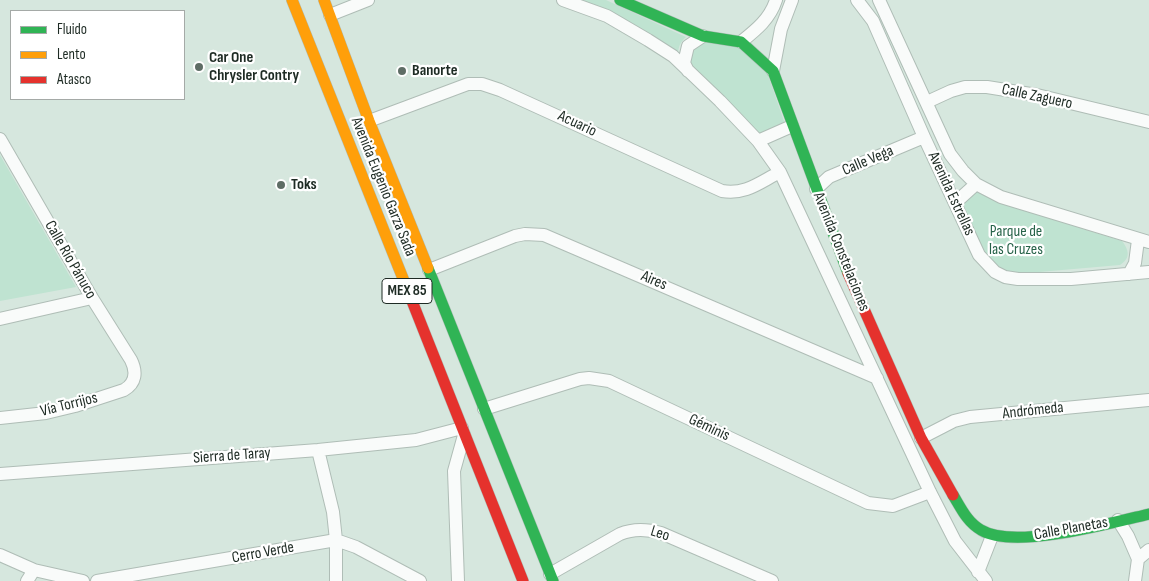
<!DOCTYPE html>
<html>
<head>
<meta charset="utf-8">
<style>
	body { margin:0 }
	#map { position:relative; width:1149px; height:581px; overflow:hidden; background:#d6e7de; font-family:"Sofia Sans Condensed",sans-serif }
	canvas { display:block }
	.legend { position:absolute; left:10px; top:10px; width:175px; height:90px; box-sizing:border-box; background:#fff; border:1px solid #a5aaa7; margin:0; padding:6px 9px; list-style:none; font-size:15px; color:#1e2b24 }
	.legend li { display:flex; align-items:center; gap:10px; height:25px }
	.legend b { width:25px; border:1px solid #a5aaa7 }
</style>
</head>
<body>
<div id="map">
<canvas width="1149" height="581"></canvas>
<ul class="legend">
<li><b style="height:6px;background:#30b455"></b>Fluido</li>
<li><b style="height:6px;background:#ff9f0a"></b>Lento</li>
<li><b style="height:6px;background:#e5322d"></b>Atasco</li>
</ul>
</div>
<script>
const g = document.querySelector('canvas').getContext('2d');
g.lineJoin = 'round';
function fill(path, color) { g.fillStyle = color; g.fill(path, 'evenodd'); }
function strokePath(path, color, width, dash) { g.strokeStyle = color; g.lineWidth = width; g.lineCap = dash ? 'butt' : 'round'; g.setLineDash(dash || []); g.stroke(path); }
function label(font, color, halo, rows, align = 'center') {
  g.font = font + ' "Sofia Sans Condensed",sans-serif'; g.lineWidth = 4.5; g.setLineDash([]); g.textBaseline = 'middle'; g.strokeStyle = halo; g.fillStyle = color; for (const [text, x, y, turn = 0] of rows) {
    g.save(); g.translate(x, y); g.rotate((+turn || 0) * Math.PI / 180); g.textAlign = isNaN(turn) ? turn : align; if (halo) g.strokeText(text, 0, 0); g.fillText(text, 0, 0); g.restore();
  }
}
const green = new Path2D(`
	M583,0H606L686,37C679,43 678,48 678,58Z
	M729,41L766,69L785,124L761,135L696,72L688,58L693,44Z
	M0,155L76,287L0,301Z
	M973,190L1003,204L1122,241C1129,250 1131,258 1120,265L1016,274L1004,273L988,259L962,206L963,201Z`);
const street = new Path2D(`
	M563,0L607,16L648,40L673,56L720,101L758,141L780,172L930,492L955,541L986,581
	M857,0L873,21L924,137L979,255L995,272L1005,277L1018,279H1071L1149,272
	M879,0L950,154L963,171L976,184L1001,197L1149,242
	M330,15L368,0
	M741,42C756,30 770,19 776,0
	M688,71L684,63L688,46L703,36
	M773,71L781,29L792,0
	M927,102L951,91L965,87H987L1037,95L1149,122
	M369,121L468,84H482L500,90L722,191C746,195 760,182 780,172
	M0,139L92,298L131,360C137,372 136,383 124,390L75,406L46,413L0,418
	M758,141L792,126
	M816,189L829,177L924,137
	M955,203L976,184
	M429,270L515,236L525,234L544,235L877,378
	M1129,274L1135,263L1138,240
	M0,319L92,298
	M484,409L580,379L589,378L609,381L868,503L893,506L930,492
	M921,438L954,421L970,417L1149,400
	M318,450L333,512L336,540V581
	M0,474L318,450L416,440L462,428
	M1118,520L1128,536L1138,559L1135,581
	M0,555L34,570L83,581
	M1138,559L1149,550
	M978,572L992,536
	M550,574L620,534C634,528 647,529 661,533L772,581
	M27,581L34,570
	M97,581L336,540L356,547L420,581
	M458,581L454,471L464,435`);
const fast = new Path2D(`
	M620,0L703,36L741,42L773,71L848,273
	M428,268L553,581
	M953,495C961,508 967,522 981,530C1014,550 1111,523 1149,514`);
const slow = new Path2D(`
	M292,0L410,296
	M324,0L369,121L428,268`);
const jam = new Path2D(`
	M848,273L921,438L953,495
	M410,296L523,581`);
const markers = [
	[199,67,5,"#5e6d65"],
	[402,71,5,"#5e6d65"],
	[281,185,5,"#5e6d65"]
];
const shields = [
	[407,291,50]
];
const shieldNames = [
	["MEX 85",407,291]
];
const poiNames = [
	["Car One",209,58],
	["Chrysler Contry",209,76],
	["Banorte",412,71],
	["Toks",291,185]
];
const streetNames = [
	["Calle Zaguero",1037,97,12],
	["Acuario",577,124,25],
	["Calle Vega",868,161,-23],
	["Avenida Eugenio Garza Sada",383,187,68],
	["Avenida Estrellas",951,194,65],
	["Avenida Constelaciones",841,252,68],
	["Calle Río Pánuco",70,260,60],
	["Aires",654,281,23],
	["Vía Torrijos",69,405,-14],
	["Andrómeda",1033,411,-6],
	["Géminis",709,428,25],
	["Sierra de Taray",232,456,-4],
	["Calle Planetas",1071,529,-10],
	["Leo",660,534,17],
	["Cerro Verde",263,553,-10]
];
const parkNames = [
	["Parque de",1016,232],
	["las Cruzes",1016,250]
];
fill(green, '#bfe3d1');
strokePath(street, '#afbdb6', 14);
strokePath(fast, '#afbdb6', 12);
strokePath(slow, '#afbdb6', 12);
strokePath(jam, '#afbdb6', 12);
strokePath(street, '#f9fbfa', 12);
strokePath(fast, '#30b455', 11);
strokePath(slow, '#ff9f0a', 11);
strokePath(jam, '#e5322d', 11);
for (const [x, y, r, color] of markers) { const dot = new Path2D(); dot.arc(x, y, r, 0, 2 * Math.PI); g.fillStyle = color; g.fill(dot); strokePath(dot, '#fff', 2); }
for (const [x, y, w] of shields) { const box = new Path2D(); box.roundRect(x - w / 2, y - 12.5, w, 25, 4); g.fillStyle = '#fff'; g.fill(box); strokePath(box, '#1e2b24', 1); }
label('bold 15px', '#1e2b24', null, shieldNames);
label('bold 16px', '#1e2b24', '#fff', poiNames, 'left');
label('16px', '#1e2b24', '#fff', streetNames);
label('16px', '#276349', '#fff', parkNames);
</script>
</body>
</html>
